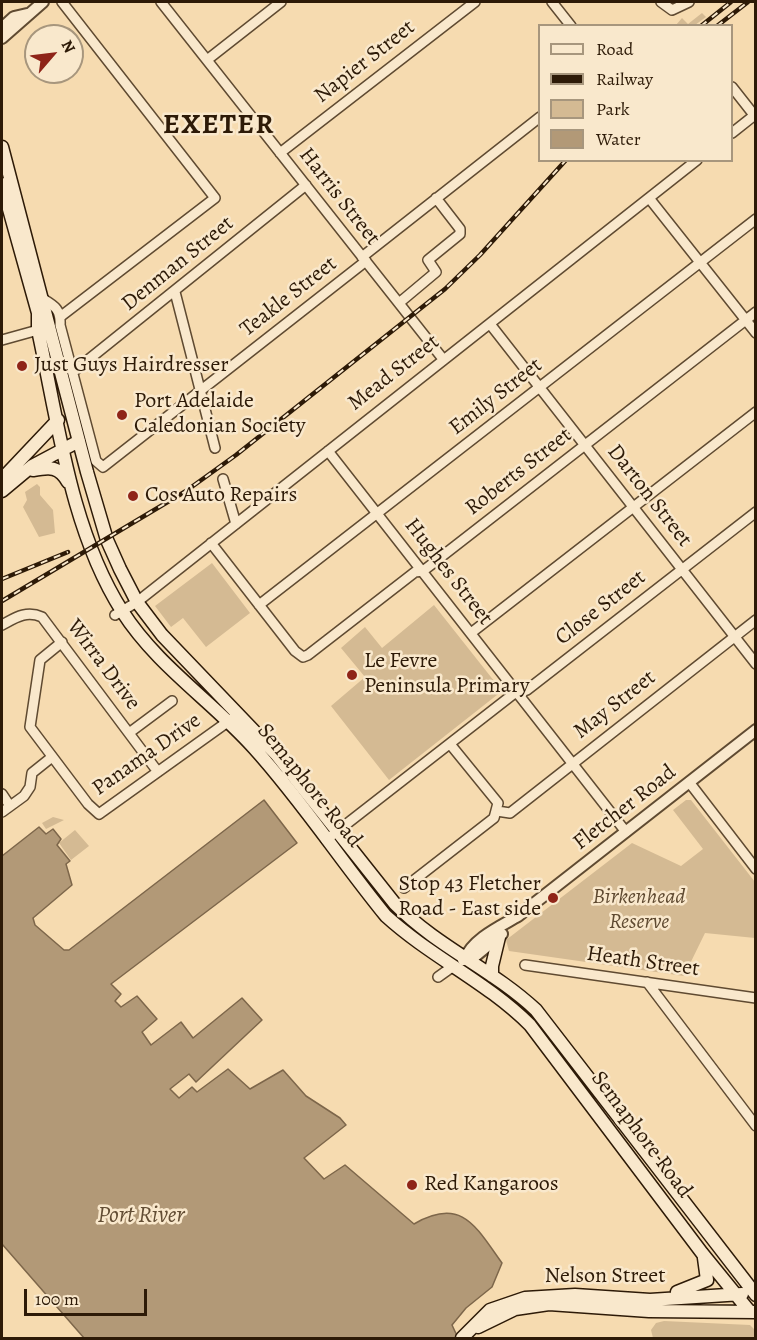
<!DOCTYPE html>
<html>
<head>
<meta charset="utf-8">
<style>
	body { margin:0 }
	#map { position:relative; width:757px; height:1340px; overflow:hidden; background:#f6dbb0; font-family:Alegreya,serif }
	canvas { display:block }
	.frame { position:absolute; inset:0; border:3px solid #2d1a07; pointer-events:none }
	.legend { position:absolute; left:538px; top:24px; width:195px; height:138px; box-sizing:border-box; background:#f9e8cc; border:2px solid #a7967d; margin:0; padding:8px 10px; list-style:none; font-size:18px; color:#2d1a07 }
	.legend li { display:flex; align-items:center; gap:12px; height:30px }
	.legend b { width:30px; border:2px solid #a7967d }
	.north { position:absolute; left:24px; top:24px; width:60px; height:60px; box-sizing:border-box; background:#f9e8cc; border:2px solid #a7967d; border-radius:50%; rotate:62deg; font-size:16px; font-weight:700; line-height:24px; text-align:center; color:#2d1a07 }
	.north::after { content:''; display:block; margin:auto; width:21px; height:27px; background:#8f2418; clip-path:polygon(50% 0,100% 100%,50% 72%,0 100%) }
	.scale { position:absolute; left:24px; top:1289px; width:123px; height:27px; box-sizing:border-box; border:3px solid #2d1a07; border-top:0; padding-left:8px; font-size:18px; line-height:21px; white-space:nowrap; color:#2d1a07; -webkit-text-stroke:4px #f9e8cc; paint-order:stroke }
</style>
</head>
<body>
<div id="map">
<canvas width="757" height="1340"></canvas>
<div class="frame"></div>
<ul class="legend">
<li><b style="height:8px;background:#f9e8cc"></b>Road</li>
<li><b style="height:8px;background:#2d1a07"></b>Railway</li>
<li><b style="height:16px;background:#d4ba93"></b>Park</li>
<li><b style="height:16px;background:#b29977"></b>Water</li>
</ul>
<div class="north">N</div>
<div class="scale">100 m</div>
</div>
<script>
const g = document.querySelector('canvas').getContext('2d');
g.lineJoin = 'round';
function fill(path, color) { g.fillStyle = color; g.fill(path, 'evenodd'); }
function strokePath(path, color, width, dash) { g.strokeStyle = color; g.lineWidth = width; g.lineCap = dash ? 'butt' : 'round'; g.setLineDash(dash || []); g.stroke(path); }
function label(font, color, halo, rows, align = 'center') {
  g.font = font + ' Alegreya,serif'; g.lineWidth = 5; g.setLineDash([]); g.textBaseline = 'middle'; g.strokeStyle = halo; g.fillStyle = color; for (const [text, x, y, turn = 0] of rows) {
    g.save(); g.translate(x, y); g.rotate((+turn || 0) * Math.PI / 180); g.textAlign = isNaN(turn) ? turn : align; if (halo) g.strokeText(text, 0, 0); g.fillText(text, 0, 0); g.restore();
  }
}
const green = new Path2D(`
	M702,13L706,17L695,25H676L682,18L688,24Z
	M37,484L40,487V495L53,510L55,533L39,537L23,507L27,500L25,492Z
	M212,563L250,613L206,647L183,618L171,627L155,606Z
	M434,605L502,691L389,780L331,706L365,677L341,648L365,627L382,648Z
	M686,800H691L755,882V938L705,933L684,976L509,951L506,940L632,843L681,866L703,849L673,810Z
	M53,817L64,820L46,829L42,823Z
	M75,830L89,846L71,860L59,843Z
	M664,1321L750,1325L755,1330V1338H653L651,1330L656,1323Z`);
const water = new Path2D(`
	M264,800L297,843L111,984L121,994L115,1001L121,1007L137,996L157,1019L142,1032L151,1045L181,1022L193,1038L242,998L262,1020L196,1082L189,1074L170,1089L179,1098L192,1087L197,1092L228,1069L250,1089L283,1070L306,1096L340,1118L346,1125L304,1158L324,1179L345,1165L414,1224C462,1196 476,1227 502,1263L492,1287L466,1308L452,1325L458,1338H84L2,1244V856L39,827L46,834L53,829L61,839L57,845L70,861L66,864L72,885L33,918L35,925L64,950H69Z`);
const minor = new Path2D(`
	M161,2L443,359
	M552,2L571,26
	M661,2L672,10L689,2
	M207,60L281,2
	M732,87L754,115
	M732,133L756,114
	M280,153L475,2
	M649,198L756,333
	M362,257L540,117
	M175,292L215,448
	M43,299C55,306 61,310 60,325L96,461L103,467L366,261
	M399,303L436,272L428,260L460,234V229L436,198
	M60,317L215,198L62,2
	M490,324L756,664
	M2,340L38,330
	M73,372L306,185
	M328,451L626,832
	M223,479L236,524
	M211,543L295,651L303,657L308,655L415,572L423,571L756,312
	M259,605L756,219
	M115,615L137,602L697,160
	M2,625C15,618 26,610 42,617L158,772
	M471,633L756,412
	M62,642L40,660L30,727L88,804L99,814L233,718
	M129,733L172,701
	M689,782L756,869
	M2,794L10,806
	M497,811L510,813L756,620
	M2,812L24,796L30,787L32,773L52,757
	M326,840L516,692L527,690L756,512
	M404,888L494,818L498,803L450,744
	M525,965L756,998
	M438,977L452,967
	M647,982L756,1126`);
const tertiary = new Path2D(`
	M2,28L14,17L27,14
	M2,38L43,2
	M465,959C472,939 501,926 518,916L756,730
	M463,960L473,958L502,934`);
const secondary = new Path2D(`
	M2,147L87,472L107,540L120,569L137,602L162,635L276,754L395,904C439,948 492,969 536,1010L756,1295
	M2,184L38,313V330C58,422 71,531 122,611C157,666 212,701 254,748C302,801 341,861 386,916C431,957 487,982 530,1025L702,1253L750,1312
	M33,470C50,467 59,466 68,482
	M2,479L58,420
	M2,491L32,466L79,441
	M492,976V966L499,937
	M677,1292L707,1280L704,1258
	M478,1327L515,1309L549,1304L649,1311L756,1312
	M462,1338L490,1310L525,1298L575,1295L650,1300L742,1294`);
const rail = new Path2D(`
	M701,26L731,2
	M717,26L748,2
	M2,579L68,552
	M2,601L186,491L236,455L445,289L480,255L566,160`);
const markers = [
	[22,366,6,"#8f2418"],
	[122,415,6,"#8f2418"],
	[133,496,6,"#8f2418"],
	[352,675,6,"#8f2418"],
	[553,898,6,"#8f2418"],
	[412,1185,6,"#8f2418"]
];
const streetNames = [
	["Napier Street",365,62,-38],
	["Harris Street",339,197,52],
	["Denman Street",178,264,-39],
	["Teakle Street",289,297,-38],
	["Mead Street",394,373,-38],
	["Emily Street",496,397,-38],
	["Roberts Street",519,472,-38],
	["Darton Street",649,496,52],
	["Hughes Street",448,572,52],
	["Close Street",601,608,-38],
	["Wirra Drive",103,665,53],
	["May Street",615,705,-38],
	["Panama Drive",147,755,-35],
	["Semaphore Road",309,786,51],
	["Fletcher Road",625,808,-38],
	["Heath Street",643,962,8],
	["Semaphore Road",641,1135,53],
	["Nelson Street",605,1277]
];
const poiNames = [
	["Just Guys Hairdresser",34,366],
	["Port Adelaide",134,402],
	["Caledonian Society",134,427],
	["Cos Auto Repairs",145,496],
	["Le Fevre",364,662],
	["Peninsula Primary",364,687],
	["Stop 43 Fletcher",541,885,"right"],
	["Road - East side",541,910,"right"],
	["Red Kangaroos",424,1185]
];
const parkNames = [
	["Birkenhead",639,898],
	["Reserve",639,923]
];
const waterNames = [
	["Port River",141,1216]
];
const districtNames = [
	["EXETER",219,126]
];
fill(green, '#d4ba93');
fill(water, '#b29977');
strokePath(water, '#7d664a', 1.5);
strokePath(minor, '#5f4a31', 12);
strokePath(tertiary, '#5f4a31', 14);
strokePath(secondary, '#2d1a07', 15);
strokePath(minor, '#f9e8cc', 9);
strokePath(tertiary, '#f9e8cc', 10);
strokePath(secondary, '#f9e8cc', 12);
strokePath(rail, '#2d1a07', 4.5);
strokePath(rail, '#f9e8cc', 2, [7]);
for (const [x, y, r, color] of markers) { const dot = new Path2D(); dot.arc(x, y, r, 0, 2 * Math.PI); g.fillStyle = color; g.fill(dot); strokePath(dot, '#f9e8cc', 2); }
label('22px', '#2d1a07', '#f9e8cc', streetNames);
label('22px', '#2d1a07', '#f9e8cc', poiNames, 'left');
label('italic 22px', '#5f4a31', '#f9e8cc', parkNames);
label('italic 24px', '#624d34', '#f9e8cc', waterNames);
g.letterSpacing = '1.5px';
label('bold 28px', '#2d1a07', '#f9e8cc', districtNames);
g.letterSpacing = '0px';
</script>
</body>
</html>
